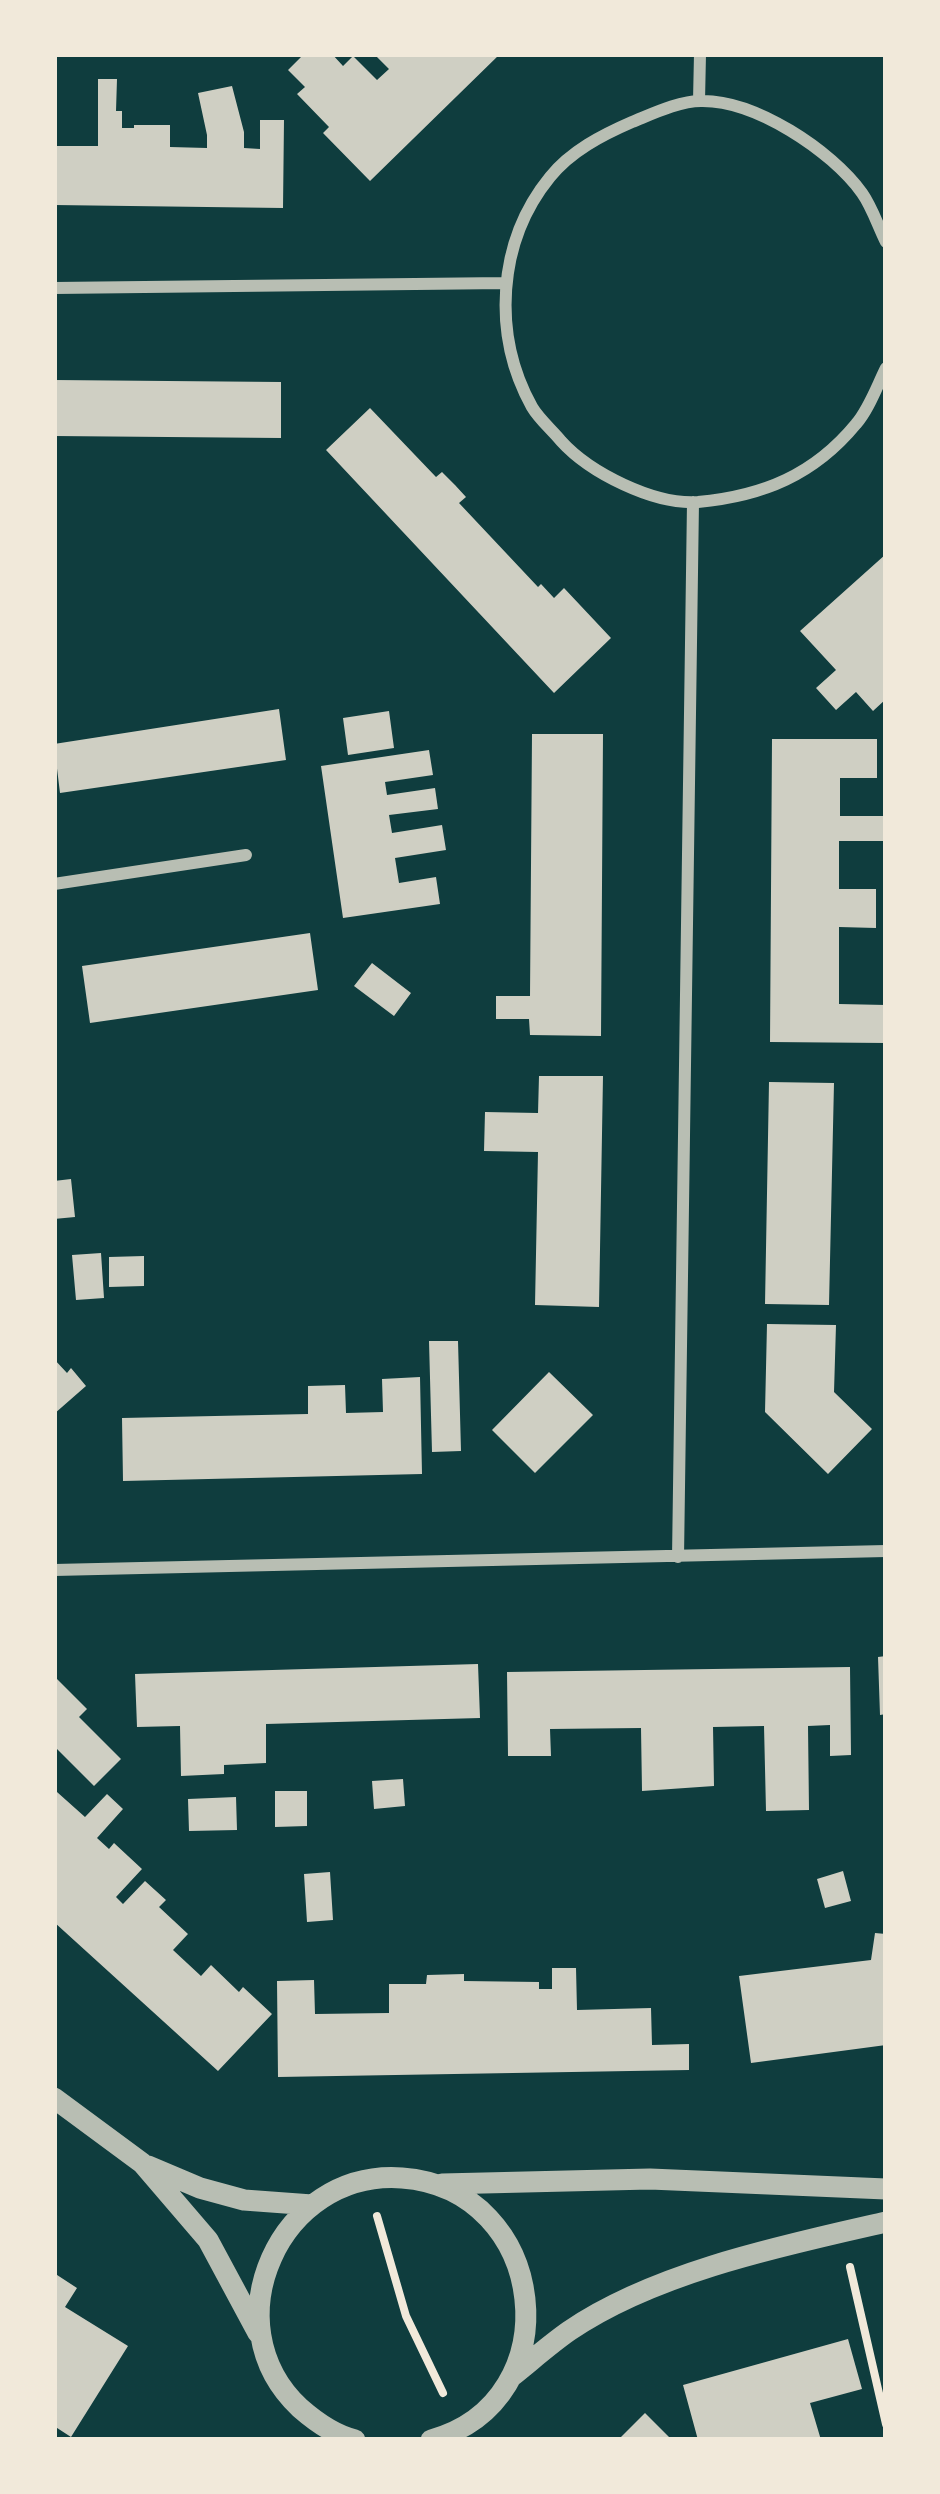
<!DOCTYPE html>
<html>
<head>
<meta charset="utf-8">
<style>
	body { margin:0 }
	#map { position:relative; width:940px; height:2494px; overflow:hidden; background:#0f3d3e; font-family:Raleway,sans-serif }
	canvas { display:block }
	.frame { position:absolute; inset:0; border:57px solid #f1e9da; pointer-events:none }
</style>
</head>
<body>
<div id="map">
<canvas width="940" height="2494"></canvas>
<div class="frame"></div>
</div>
<script>
const g = document.querySelector('canvas').getContext('2d');
g.lineJoin = 'round';
function fill(path, color) { g.fillStyle = color; g.fill(path, 'evenodd'); }
function strokePath(path, color, width, dash) { g.strokeStyle = color; g.lineWidth = width; g.lineCap = dash ? 'butt' : 'round'; g.setLineDash(dash || []); g.stroke(path); }
const building = new Path2D(`
	M298,54H332L343,66L353,56L377,80L389,69L374,54H500L370,181L323,133L329,127L297,94L305,87L288,70L301,57Z
	M98,79H117L116,111H122V128H134V125H170V147L207,148V135L198,93L232,86L244,132V148L260,149V120H284L283,208L54,205V146H98Z
	M54,380L281,382V438L54,436Z
	M370,408L436,477L442,472L455,485L466,497L459,503L538,587L541,584L554,598L564,588L611,638L554,693L326,450Z
	M886,554V699L873,711L856,692L836,710L816,688L836,670L800,631Z
	M279,709L286,760L60,793L54,744Z
	M389,711L394,748L348,755L343,718Z
	M532,734H603L601,1036L530,1035L529,1019H496V996H530Z
	M772,739H877V778H840V816H886V841H839V889H876V928L839,927V1004L886,1005V1043L770,1042Z
	M429,750L433,775L385,782L387,795L435,788L438,809L389,815L392,833L442,825L446,850L395,858L399,883L436,877L440,904L343,918L321,766Z
	M310,933L318,990L90,1023L82,966Z
	M372,963L411,993L394,1016L354,986Z
	M539,1076H603L599,1307L535,1305L538,1152L484,1151L485,1112L538,1113Z
	M769,1082L834,1083L829,1305L765,1304Z
	M71,1179L75,1217L54,1219V1181Z
	M101,1253L104,1298L76,1300L72,1255Z
	M144,1256V1286L109,1287V1257Z
	M767,1324L836,1325L834,1392L872,1429L828,1474L765,1412Z
	M429,1341H458L461,1451L432,1452Z
	M54,1359L67,1373L71,1368L86,1386L54,1414Z
	M549,1372L593,1415L535,1473L492,1430Z
	M420,1377L422,1474L123,1481L122,1418L308,1414V1386L345,1385L346,1413L383,1412L382,1379Z
	M886,1656V1714L880,1715L878,1657Z
	M478,1664L480,1718L266,1724V1763L224,1765V1774L181,1776L180,1726L137,1727L135,1674Z
	M850,1667L851,1755L830,1756V1725L808,1726L809,1810L766,1811L764,1726L713,1727L714,1786L642,1791L641,1728L550,1729L551,1756H508L507,1672Z
	M54,1676L87,1709L79,1717L121,1759L94,1786L54,1746Z
	M403,1779L405,1806L374,1809L372,1781Z
	M275,1791H307V1826L275,1827Z
	M57,1792L85,1817L107,1794L123,1809L97,1838L109,1849L114,1843L142,1869L116,1897L123,1904L145,1881L166,1900L159,1907L188,1934L173,1950L201,1976L211,1965L239,1992L243,1987L272,2014L218,2071L54,1922V1795Z
	M236,1797L237,1830L189,1831L188,1799Z
	M843,1871L851,1901L825,1908L817,1879Z
	M330,1872L333,1920L307,1922L304,1874Z
	M875,1933L886,1934V2045L751,2063L739,1976L871,1960Z
	M552,1968H576L577,2010L651,2008L652,2045L689,2044V2070L278,2077L277,1981L314,1980L315,2014L389,2013V1984H426L427,1975L464,1974V1981L539,1982V1989H552Z
	M54,2273L77,2288L65,2307L128,2346L71,2437L54,2426Z
	M848,2339L862,2389L810,2403L821,2440H698L683,2385Z
	M645,2413L672,2440H618Z`);
const path = new Path2D(`
	M377,2216L406,2316L443,2393
	M850,2267L886,2424`);
const minor = new Path2D(`
	M699,101L700,54
	M886,242C878,226 872,207 862,193C831,150 755,100 701,101C679,101 652,114 632,122C602,135 571,151 550,177C497,242 492,335 532,407C539,419 552,430 561,441C590,473 654,505 698,502C763,496 814,475 856,424C869,409 877,386 886,368
	M54,288L505,283
	M54,884L246,855
	M678,1557L693,502
	M54,1570L886,1551`);
const tertiary = new Path2D(`
	M54,2098L142,2163L208,2240L258,2333
	M148,2166L200,2188L244,2200L312,2205
	M442,2184L650,2179L886,2189
	M511,2377C530,2362 549,2345 569,2331C655,2272 785,2245 886,2222
	M355,2440C334,2435 316,2422 300,2408C210,2324 280,2169 402,2178C549,2189 573,2401 431,2440`);
fill(building, '#cfcfc3');
strokePath(path, '#f1e9da', 8);
strokePath(minor, '#b8beb3', 12);
strokePath(tertiary, '#b8beb3', 21);
</script>
</body>
</html>
